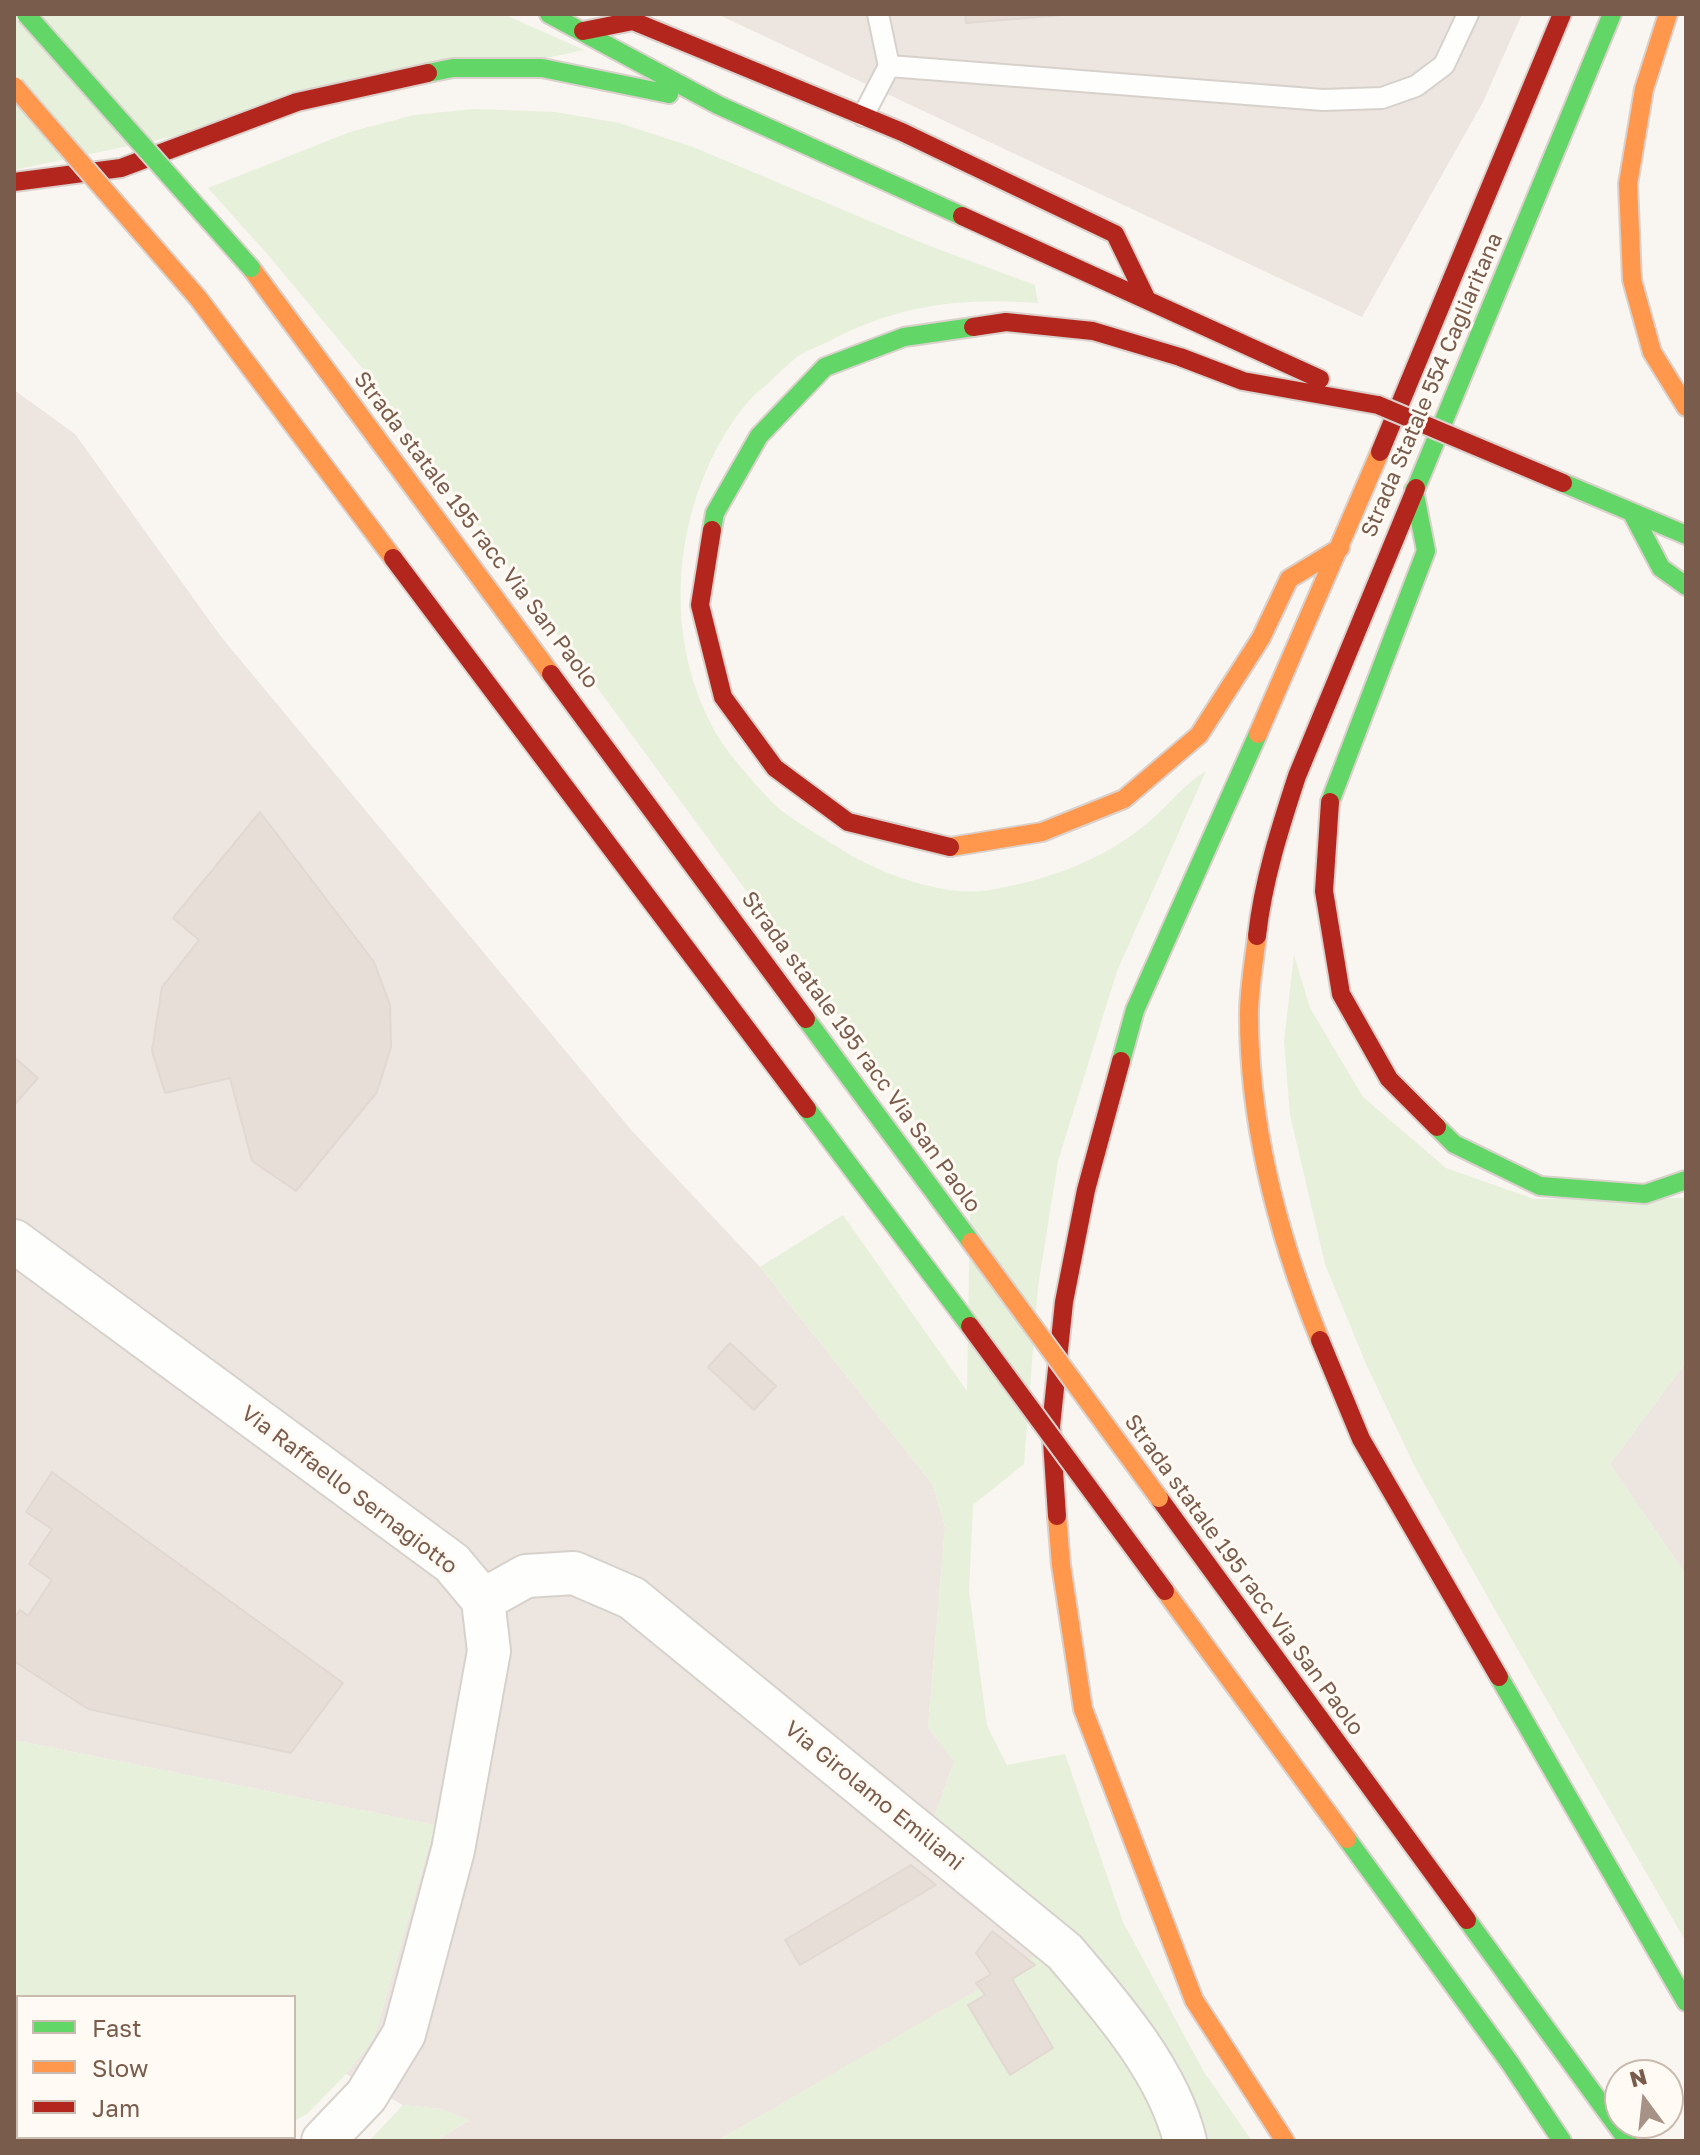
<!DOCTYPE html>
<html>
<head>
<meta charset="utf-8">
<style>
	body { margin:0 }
	#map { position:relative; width:1700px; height:2155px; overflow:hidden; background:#f9f5f0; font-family:"Golos Text",sans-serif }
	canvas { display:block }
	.frame { position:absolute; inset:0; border:16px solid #7a5c4d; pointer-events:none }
	.legend { position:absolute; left:16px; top:1995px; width:280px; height:144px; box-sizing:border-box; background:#fffaf3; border:2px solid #cabbb1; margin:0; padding:10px 14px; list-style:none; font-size:24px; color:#7a5c4d }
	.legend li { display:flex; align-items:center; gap:16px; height:40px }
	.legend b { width:40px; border:2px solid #cabbb1 }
	.north { position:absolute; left:1604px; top:2059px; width:80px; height:80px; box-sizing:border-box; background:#fffaf3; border:2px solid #cabbb1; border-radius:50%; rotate:345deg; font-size:22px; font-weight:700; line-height:32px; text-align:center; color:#7a5c4d }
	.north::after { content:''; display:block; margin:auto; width:28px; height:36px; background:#a69286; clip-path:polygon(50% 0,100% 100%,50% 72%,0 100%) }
</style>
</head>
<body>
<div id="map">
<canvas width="1700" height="2155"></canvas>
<div class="frame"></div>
<ul class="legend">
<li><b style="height:10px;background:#63d668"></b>Fast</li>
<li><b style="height:10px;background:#ff974d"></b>Slow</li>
<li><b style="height:10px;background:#b3261e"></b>Jam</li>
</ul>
<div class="north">N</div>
</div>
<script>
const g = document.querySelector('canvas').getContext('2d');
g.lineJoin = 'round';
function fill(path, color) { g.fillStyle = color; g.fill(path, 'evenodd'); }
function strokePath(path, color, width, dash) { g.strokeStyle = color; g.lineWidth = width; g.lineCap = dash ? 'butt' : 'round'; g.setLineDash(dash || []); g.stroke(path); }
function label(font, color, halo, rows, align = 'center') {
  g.font = font + ' "Golos Text",sans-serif'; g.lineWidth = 6; g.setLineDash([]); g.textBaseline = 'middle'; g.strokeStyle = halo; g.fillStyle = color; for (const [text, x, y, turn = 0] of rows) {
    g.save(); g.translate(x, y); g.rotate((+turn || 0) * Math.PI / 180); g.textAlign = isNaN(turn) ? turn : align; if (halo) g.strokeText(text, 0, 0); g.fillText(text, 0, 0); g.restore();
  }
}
const industrial = new Path2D(`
	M717,14H1522L1483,102L1362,317Z
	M14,390L75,434L222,638L633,1132L760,1267L933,1485L945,1527L928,1727L954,1762L932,1823L1070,1937L717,2141H436L468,2121L441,2109L403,2105L346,2074L374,2038L435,1825L14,1740Z
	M1686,1362V1575L1610,1464Z`);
const green = new Path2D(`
	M14,14H503L584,50L14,170Z
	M474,109L556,112L619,123L693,147L927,245L1035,285L1038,303C963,297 898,305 831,340C820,346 807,350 797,357C789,363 781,371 774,378C765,387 754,394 746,404C672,496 657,640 721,741C730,756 769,801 783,812C800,824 818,835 836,846C875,872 942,898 990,890C1048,880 1105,860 1150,821C1169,805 1184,784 1206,771L1117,971L1058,1161L1038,1287L1024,1464L973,1505L969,1591L987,1726L1007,1765L1065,1754L1123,1922L1204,2072L1252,2141H1200L932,1823L954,1762L928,1727L945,1527L933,1485L760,1267L843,1215L967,1391L970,1208L950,1168L363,369L269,256L208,188L350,132L414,115Z
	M1294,955L1310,1008L1363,1097L1446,1168L1534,1199L1686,1198V1362L1610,1464L1686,1575V1942L1499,1617L1416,1469L1366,1364L1325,1264L1290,1115L1284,1041Z
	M14,1740L435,1825L374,2038L346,2074L307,2114L294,2121V1997H18V2137H268L262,2141H14Z
	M1044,1951L1136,2064L1168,2141H717Z
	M403,2105L441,2109L469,2120L436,2141H369Z`);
const building = new Path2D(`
	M965,14H1075L966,23Z
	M260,812L374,962L390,1005L391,1047L377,1092L296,1191L252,1161L230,1078L165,1093L152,1051L162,987L199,940L173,918Z
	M14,1057L38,1078L14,1105Z
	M730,1343L776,1386L754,1410L708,1367Z
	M52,1472L343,1683L291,1753L88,1709L14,1661V1619L20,1610L28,1616L52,1580L29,1564L52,1529L26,1512Z
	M911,1865L936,1885L800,1965L785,1940Z
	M992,1931L1035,1965L1012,1979L1053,2048L1010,2075L968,2005L985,1995L976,1983L991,1974L976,1953Z`);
const lane = new Path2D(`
	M889,66L1323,100L1382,98L1416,86L1444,65L1468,14
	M863,116L889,66L878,14`);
const street = new Path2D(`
	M14,1241L452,1563L483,1600L489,1651L453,1850L404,2034L366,2096L323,2141
	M483,1600L526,1576L574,1573L632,1598L1065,1952C1111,2006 1168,2071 1185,2141`);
const fast = new Path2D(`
	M549,14L718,105L962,216
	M428,73L453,68H542L669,94
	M1563,483L1686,535
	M1416,488L1612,14
	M1632,513L1661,568L1686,586
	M712,530L715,513L759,436L825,367L904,337L973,327
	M1330,802L1426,551L1414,490
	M806,1019L971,1242
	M1121,1061L1135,1010L1258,734
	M807,1109L970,1326
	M1437,1127L1454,1144L1540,1186L1645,1194L1686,1180
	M1499,1677L1686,2002
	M1347,1839L1510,2063L1562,2141
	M1467,1920L1628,2141`);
const slow = new Path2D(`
	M1668,14L1644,89L1628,184L1632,280L1652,352L1686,407
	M251,268L551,674
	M198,298L393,558
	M1258,734L1380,452
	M950,847L1042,832L1124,799L1199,735L1261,638L1289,579L1340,548
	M1257,936C1254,962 1249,989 1249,1015C1249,1127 1278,1236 1320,1340
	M1057,1516L1061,1565L1083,1709L1194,2000L1285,2141
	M1165,1591L1347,1839`);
const jam = new Path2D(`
	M583,31L633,21L902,132L1115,234L1147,300
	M14,182L121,168L297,102L428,73
	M962,216L1320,379
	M973,327L1006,322L1093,331L1180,357L1243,381L1378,405
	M1380,452L1562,14
	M712,530L700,605L723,697L775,768L848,822L950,847
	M393,558L807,1109
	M551,674L806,1019
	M1330,802L1324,891L1341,994L1389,1079L1437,1127
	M1257,936C1263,881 1280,828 1297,776L1416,488
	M1320,1340L1361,1439L1499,1677
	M1159,1498L1467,1920
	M1057,1516L1051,1426L1064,1302L1086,1190L1121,1061`);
const fastBridge = new Path2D(`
	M26,14L251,268`);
const slowBridge = new Path2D(`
	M14,86L198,298
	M971,1242L1159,1498`);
const jamBridge = new Path2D(`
	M1378,405L1563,483
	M970,1326L1165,1591`);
const streetNames = [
	["Strada Statale 554 Cagliaritana",1432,385,-67],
	["Strada statale 195 racc Via San Paolo",476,530,53],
	["Strada statale 195 racc Via San Paolo",861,1052,54],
	["Via Raffaello Sernagiotto",349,1490,37],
	["Strada statale 195 racc Via San Paolo",1244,1575,54],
	["Via Girolamo Emiliani",874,1796,39]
];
fill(industrial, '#ede5e0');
fill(green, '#e7f0db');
fill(building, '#e6ded7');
strokePath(building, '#e2d8d2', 2);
strokePath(lane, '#d7d1cb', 24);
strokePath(street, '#d7d1cb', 46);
strokePath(fast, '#dad1cc', 22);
strokePath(slow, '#dad1cc', 22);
strokePath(jam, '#dad1cc', 22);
strokePath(lane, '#fefefd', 20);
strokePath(street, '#fefefd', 42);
strokePath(fast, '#63d668', 18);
strokePath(slow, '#ff974d', 18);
strokePath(jam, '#b3261e', 18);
strokePath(fastBridge, '#dad1cc', 22, []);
strokePath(slowBridge, '#dad1cc', 22, []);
strokePath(jamBridge, '#dad1cc', 22, []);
strokePath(fastBridge, '#63d668', 18);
strokePath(slowBridge, '#ff974d', 18);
strokePath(jamBridge, '#b3261e', 18);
label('22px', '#7a5c4d', '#fffaf3', streetNames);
</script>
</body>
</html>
